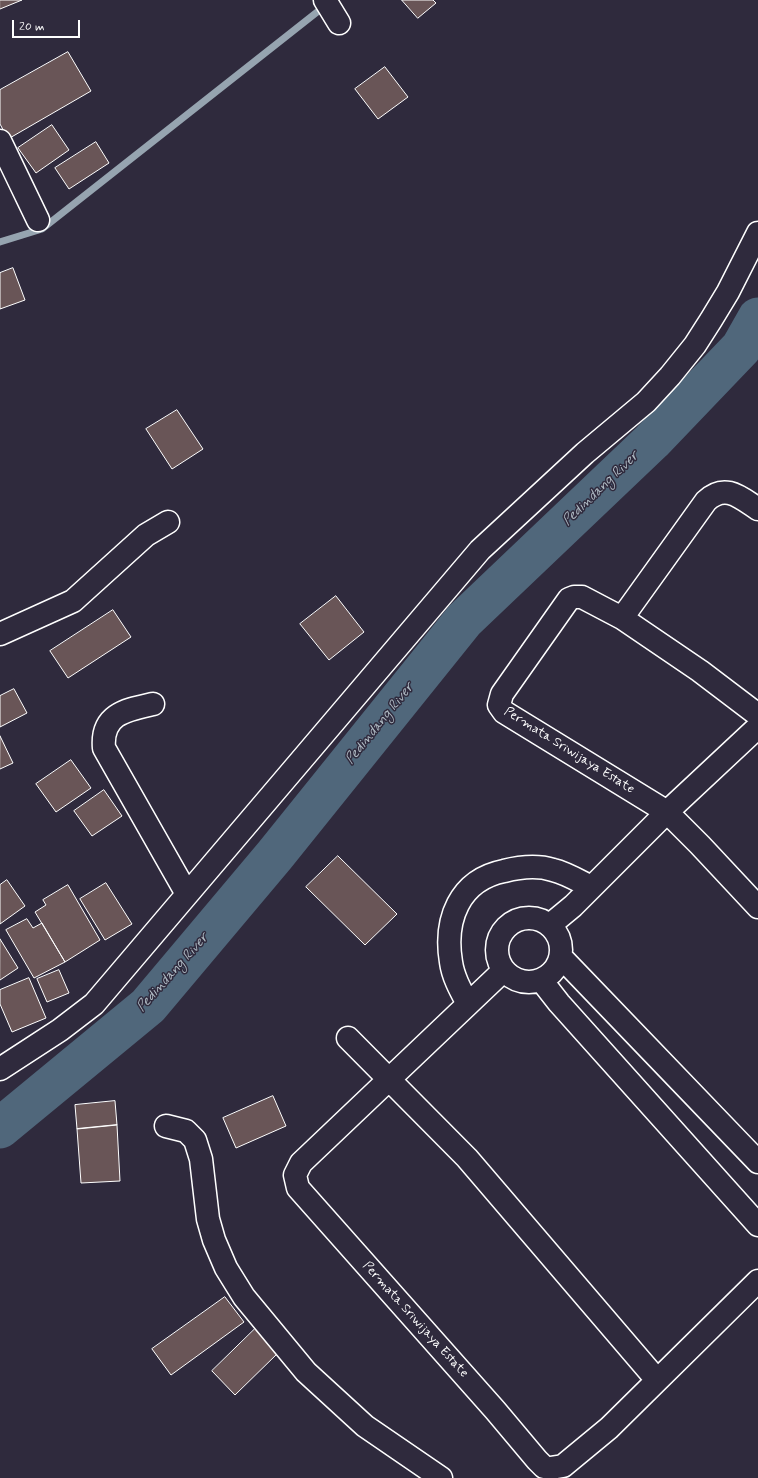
<!DOCTYPE html>
<html>
<head>
<meta charset="utf-8">
<style>
	body { margin:0 }
	#map { position:relative; width:758px; height:1478px; overflow:hidden; background:#2f2a3d; font-family:Mynerve,sans-serif }
	canvas { display:block }
	.scale { position:absolute; left:12px; top:20px; width:68px; height:18px; box-sizing:border-box; border:2px solid #fff; border-top:0; padding-left:5px; font-size:12px; line-height:14px; white-space:nowrap; color:#fff; -webkit-text-stroke:3px #2f2a3d; paint-order:stroke }
</style>
</head>
<body>
<div id="map">
<canvas width="758" height="1478"></canvas>
<div class="scale">20 m</div>
</div>
<script>
const g = document.querySelector('canvas').getContext('2d');
g.lineJoin = 'round';
function strokePath(path, color, width, dash) { g.strokeStyle = color; g.lineWidth = width; g.lineCap = dash ? 'butt' : 'round'; g.setLineDash(dash || []); g.stroke(path); }
function fill(path, color) { g.fillStyle = color; g.fill(path, 'evenodd'); }
function label(font, color, halo, rows, align = 'center') {
  g.font = font + ' Mynerve,sans-serif'; g.lineWidth = 3; g.setLineDash([]); g.textBaseline = 'middle'; g.strokeStyle = halo; g.fillStyle = color; for (const [text, x, y, turn = 0] of rows) {
    g.save(); g.translate(x, y); g.rotate((+turn || 0) * Math.PI / 180); g.textAlign = isNaN(turn) ? turn : align; if (halo) g.strokeText(text, 0, 0); g.fillText(text, 0, 0); g.restore();
  }
}
const stream = new Path2D(`
	M0,242L42,229L326,5`);
const river = new Path2D(`
	M0,1128L148,1006L275,855L464,620L652,441L741,348L758,318`);
const building = new Path2D(`
	M0,0H22L0,9Z
	M402,0H433L436,3L418,18Z
	M68,52L91,91L8,139L0,124V90Z
	M385,67L408,97L378,119L355,89Z
	M52,125L69,150L36,173L18,148Z
	M96,142L109,163L69,189L55,168Z
	M13,268L25,300L0,309V273Z
	M177,410L203,449L172,469L146,429Z
	M336,596L364,632L329,660L300,624Z
	M113,610L131,637L68,678L50,651Z
	M14,689L27,713L0,727V696Z
	M0,736L13,763L0,769Z
	M71,760L91,788L56,812L36,784Z
	M104,790L122,816L92,836L74,811Z
	M338,856L397,914L365,945L306,887Z
	M7,880L25,906L0,924V885Z
	M106,883L132,924L105,940L80,899Z
	M68,885L100,940L65,962L35,912L46,905L43,900Z
	M27,919L33,928L42,923L65,962L34,978L6,930Z
	M0,939L18,968L0,980Z
	M59,970L69,993L47,1002L37,979Z
	M29,978L46,1018L12,1032L0,1004V990Z
	M273,1096L286,1126L236,1148L223,1118Z
	M115,1101L117,1125L77,1129L75,1105Z
	M117,1125L120,1181L81,1183L77,1129Z
	M225,1297L244,1322L171,1375L152,1349Z
	M255,1329L278,1353L235,1395L212,1371Z`);
const street = new Path2D(`
	M325,0L339,23
	M0,141L38,220
	M622,618L706,501C725,483 740,497 758,509
	M0,634L73,601L146,535L168,522
	M153,704C126,710 101,714 104,748L187,894
	M758,715L700,671L622,618L582,597H574L569,599L502,694L499,705L504,712L667,812L700,845L758,907
	M497 950a32 32 0 1 1 64 0a32 32 0 1 1-64 0Z
	M550,925L573,906L667,812L758,727
	M561,957L758,1162
	M503,971L301,1163L295,1175L298,1188L495,1410L537,1460L544,1467L550,1468L563,1466L609,1428L758,1281
	M541,980L559,1003L758,1225
	M468,1004C461,991 453,977 451,962C444,920 459,880 504,871C520,867 537,865 553,870C566,873 579,881 591,887
	M348,1038L467,1158L657,1380
	M0,1069L60,1030L94,1004L480,550L585,453L646,402L670,376L695,345L711,320L728,292L758,233
	M166,1126L186,1131L195,1140L201,1159L208,1219L214,1240L226,1268L244,1297L306,1372L365,1426L441,1478`);
const streetNames = [
	["Permata Sriwijaya Estate",569,751,32],
	["Permata Sriwijaya Estate",415,1320,48]
];
const waterNames = [
	["Pedindang River",601,489,-44],
	["Pedindang River",380,724,-51],
	["Pedindang River",173,973,-48]
];
strokePath(stream, '#96a4b0', 7);
strokePath(river, '#50677b', 41);
fill(building, '#695557');
strokePath(building, '#fff', 1);
strokePath(street, '#fff', 25);
strokePath(street, '#2f2a3d', 22);
label('13px', '#fff', '#2f2a3d', streetNames);
label('italic 14px', '#b0bbc4', '#2f2a3d', waterNames);
</script>
</body>
</html>
